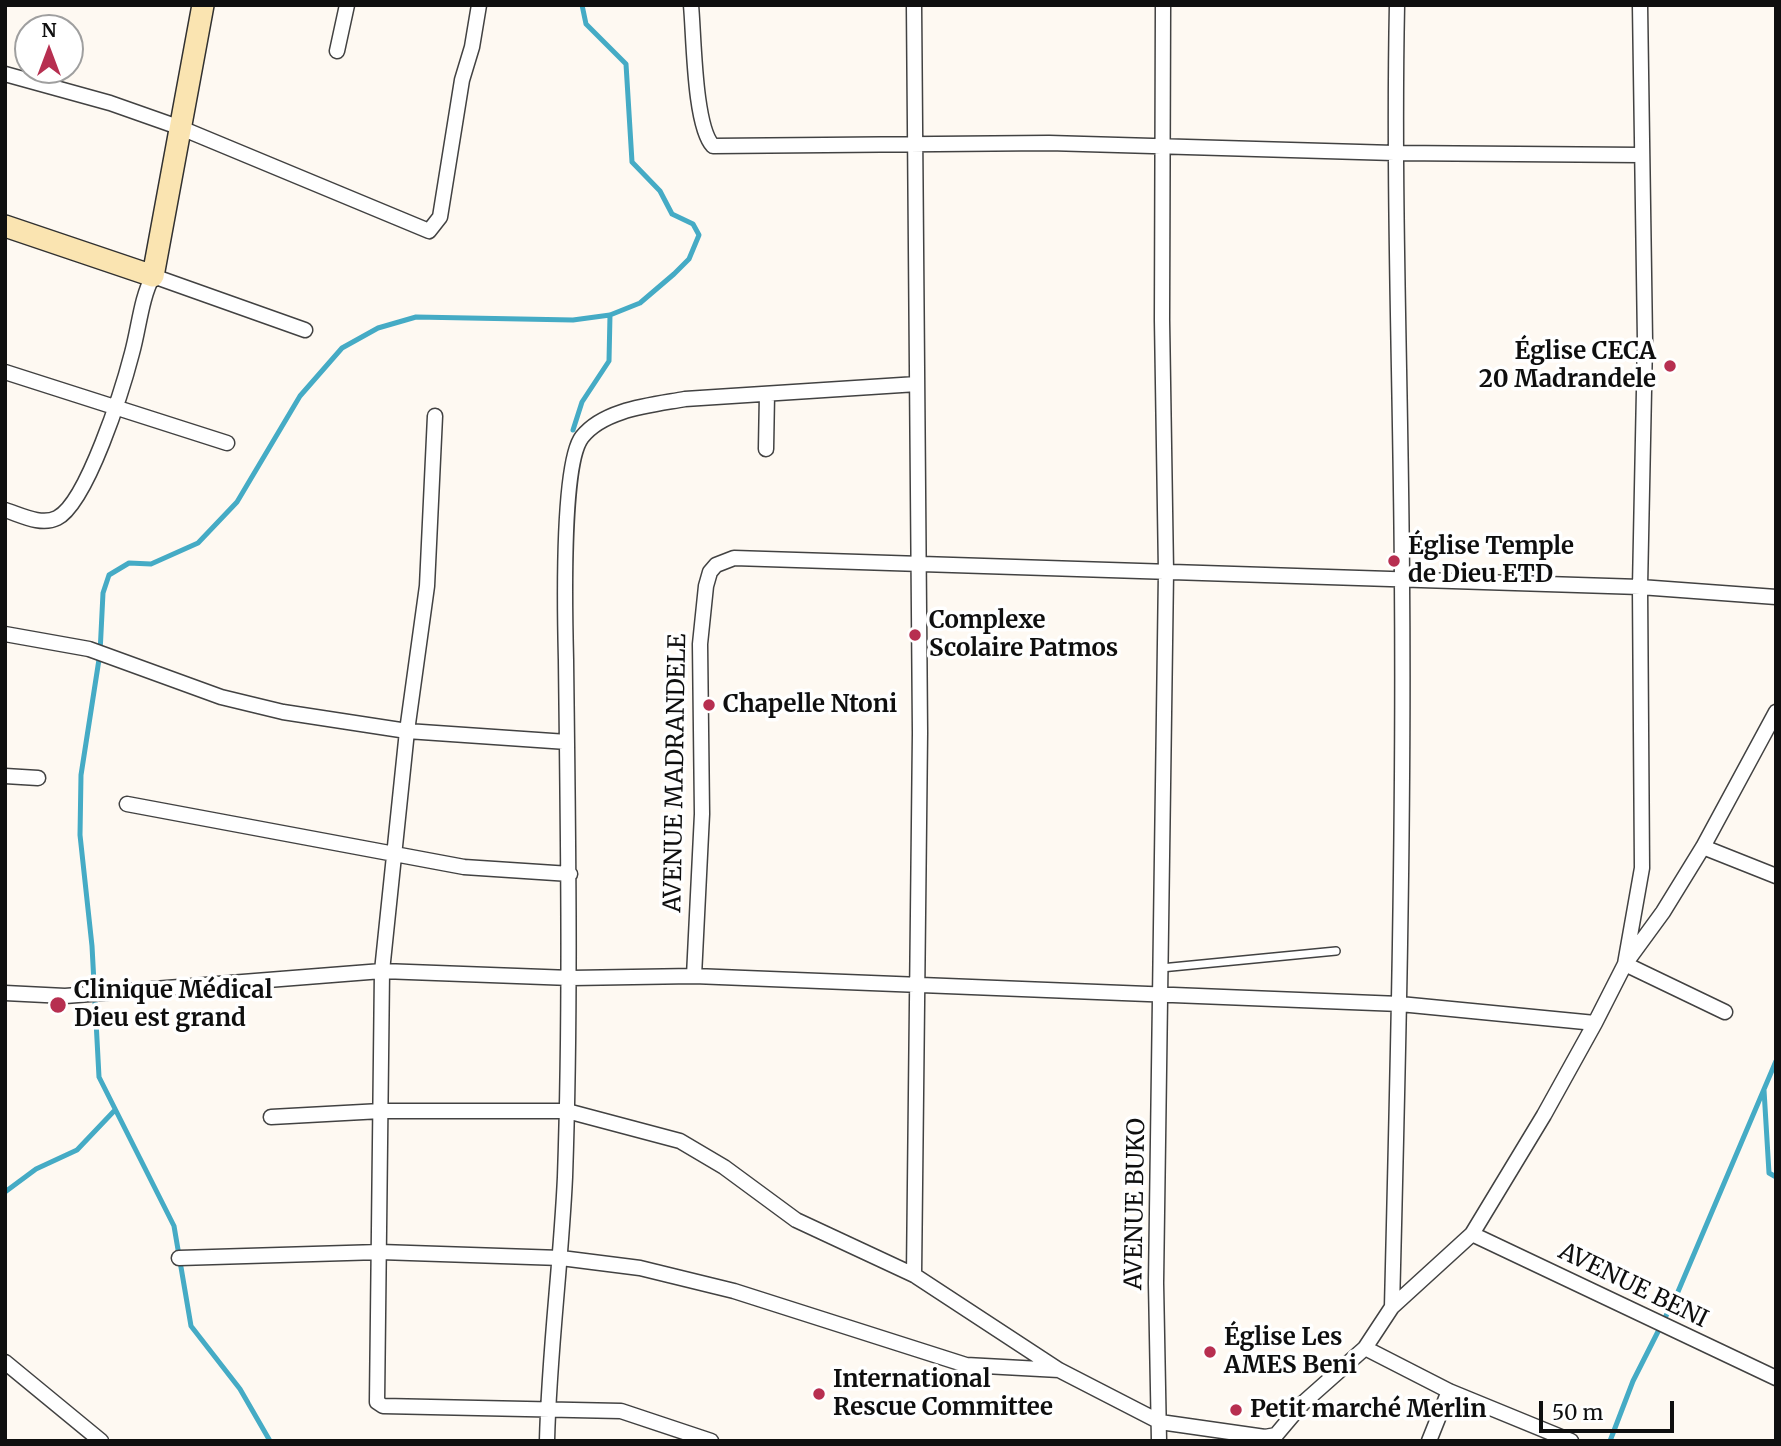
<!DOCTYPE html>
<html>
<head>
<meta charset="utf-8">
<style>
	body { margin:0 }
	#map { position:relative; width:1781px; height:1446px; overflow:hidden; background:#fef9f2; font-family:Merriweather,serif }
	canvas { display:block }
	.frame { position:absolute; inset:0; border:7px solid #0f0f0f; pointer-events:none }
	.north { position:absolute; left:14px; top:14px; width:70px; height:70px; box-sizing:border-box; background:#fff; border:2px solid #9f9f9f; border-radius:50%; rotate:0deg; font-size:19px; font-weight:700; line-height:28px; text-align:center; color:#0f0f0f }
	.north::after { content:''; display:block; margin:auto; width:24px; height:32px; background:#b72f50; clip-path:polygon(50% 0,100% 100%,50% 72%,0 100%) }
	.scale { position:absolute; left:1539px; top:1401px; width:135px; height:32px; box-sizing:border-box; border:4px solid #0f0f0f; border-top:0; padding-left:9px; font-size:21px; line-height:24px; white-space:nowrap; color:#0f0f0f; -webkit-text-stroke:5px #fff; paint-order:stroke }
</style>
</head>
<body>
<div id="map">
<canvas width="1781" height="1446"></canvas>
<div class="frame"></div>
<div class="north">N</div>
<div class="scale">50 m</div>
</div>
<script>
const g = document.querySelector('canvas').getContext('2d');
g.lineJoin = 'round';
function strokePath(path, color, width, dash) { g.strokeStyle = color; g.lineWidth = width; g.lineCap = dash ? 'butt' : 'round'; g.setLineDash(dash || []); g.stroke(path); }
function label(font, color, halo, rows, align = 'center') {
  g.font = font + ' Merriweather,serif'; g.lineWidth = 7; g.setLineDash([]); g.textBaseline = 'middle'; g.strokeStyle = halo; g.fillStyle = color; for (const [text, x, y, turn = 0] of rows) {
    g.save(); g.translate(x, y); g.rotate((+turn || 0) * Math.PI / 180); g.textAlign = isNaN(turn) ? turn : align; if (halo) g.strokeText(text, 0, 0); g.fillText(text, 0, 0); g.restore();
  }
}
const stream = new Path2D(`
	M573,430L582,402L609,361L610,315
	M1764,1090L1769,1173L1776,1177
	M5,1192L36,1169L77,1150L115,1110
	M270,1441L240,1389L191,1326L174,1226L99,1077L92,946L80,835L81,775L100,653L103,593L109,575L129,563L151,564L198,543L237,502L300,396L342,348L378,328L416,317L573,320L610,315L640,303L674,274L689,259L699,235L693,224L672,214L660,191L632,162L626,64L586,24L582,5
	M1610,1441L1633,1381L1677,1294L1776,1061`);
const lane = new Path2D(`
	M1161,968L1336,951`);
const street = new Path2D(`
	M691,5C694,36 694,126 713,146L1049,143L1394,153L1640,155
	M914,5L920,733L914,1275
	M1640,5L1645,341L1640,587L1642,868L1625,964L1725,1012
	M337,51L347,5
	M5,74L110,103L181,128L429,231L440,217L462,80L472,47L479,5
	M5,372L227,443
	M435,416L427,586L407,731L382,971L377,1402L383,1406L621,1411L711,1441
	M766,449L767,394
	M5,510C21,515 41,526 57,518C87,503 123,388 132,353C139,328 141,298 153,276L305,330
	M5,634L89,649L221,697L283,712L407,731L567,742
	M5,776L38,778
	M127,804L464,867L570,874
	M1703,847L1776,876
	M694,976L702,814L700,644L706,586L710,572L716,565L734,558L1640,587L1776,597
	M5,993L65,996L382,971L571,978L694,976L1400,1004L1595,1023L1625,964L1663,912L1703,847L1776,712
	M271,1117L381,1111H567L680,1141L724,1167L796,1220L914,1275L1059,1370L1160,1422L1265,1437L1276,1435L1303,1403L1365,1348L1392,1307L1472,1234L1544,1115L1595,1023
	M1472,1234L1776,1378
	M179,1258L380,1252L561,1258L640,1268L734,1291L966,1365L1059,1370
	M1392,1307C1398,1065 1404,823 1402,581C1401,389 1393,197 1397,5
	M1365,1348L1449,1391L1571,1441
	M5,1362L101,1441
	M547,1441C549,1353 561,1265 565,1177C571,1004 568,833 566,660C565,620 561,464 582,437C604,409 652,405 685,399L917,384
	M1159,1441L1156,1283L1166,572L1162,320L1163,5
	M1429,1441L1449,1391`);
const secondary = new Path2D(`
	M5,226L153,276L203,5`);
const markers = [
	[1670,366,7,"#b72f50"],
	[1394,561,7,"#b72f50"],
	[915,635,7,"#b72f50"],
	[709,705,7,"#b72f50"],
	[58,1005,9,"#b72f50"],
	[1210,1352,7,"#b72f50"],
	[819,1394,7,"#b72f50"],
	[1236,1410,7,"#b72f50"]
];
const poiNames = [
	["Église CECA",1656,352,"right"],
	["20 Madrandele",1656,380,"right"],
	["Église Temple",1408,547],
	["de Dieu ETD",1408,575],
	["Complexe",929,621],
	["Scolaire Patmos",929,649],
	["Chapelle Ntoni",723,705],
	["Clinique Médical",74,991],
	["Dieu est grand",74,1019],
	["Église Les",1224,1338],
	["AMES Beni",1224,1366],
	["International",833,1380],
	["Rescue Committee",833,1408],
	["Petit marché Merlin",1250,1410]
];
const streetNames = [
	["AVENUE MADRANDELE",676,773,-89],
	["AVENUE BUKO",1136,1204,-89],
	["AVENUE BENI",1633,1286,26]
];
strokePath(stream, '#45abc5', 5);
strokePath(lane, '#424242', 10);
strokePath(street, '#424242', 17);
strokePath(secondary, '#313131', 24);
strokePath(lane, '#fff', 7);
strokePath(street, '#fff', 14);
strokePath(secondary, '#fae4b1', 21);
for (const [x, y, r, color] of markers) { const dot = new Path2D(); dot.arc(x, y, r, 0, 2 * Math.PI); g.fillStyle = color; g.fill(dot); strokePath(dot, '#fff', 2.5); }
label('bold 24px', '#0f0f0f', '#fff', poiNames, 'left');
label('24px', '#0f0f0f', '#fff', streetNames);
</script>
</body>
</html>
